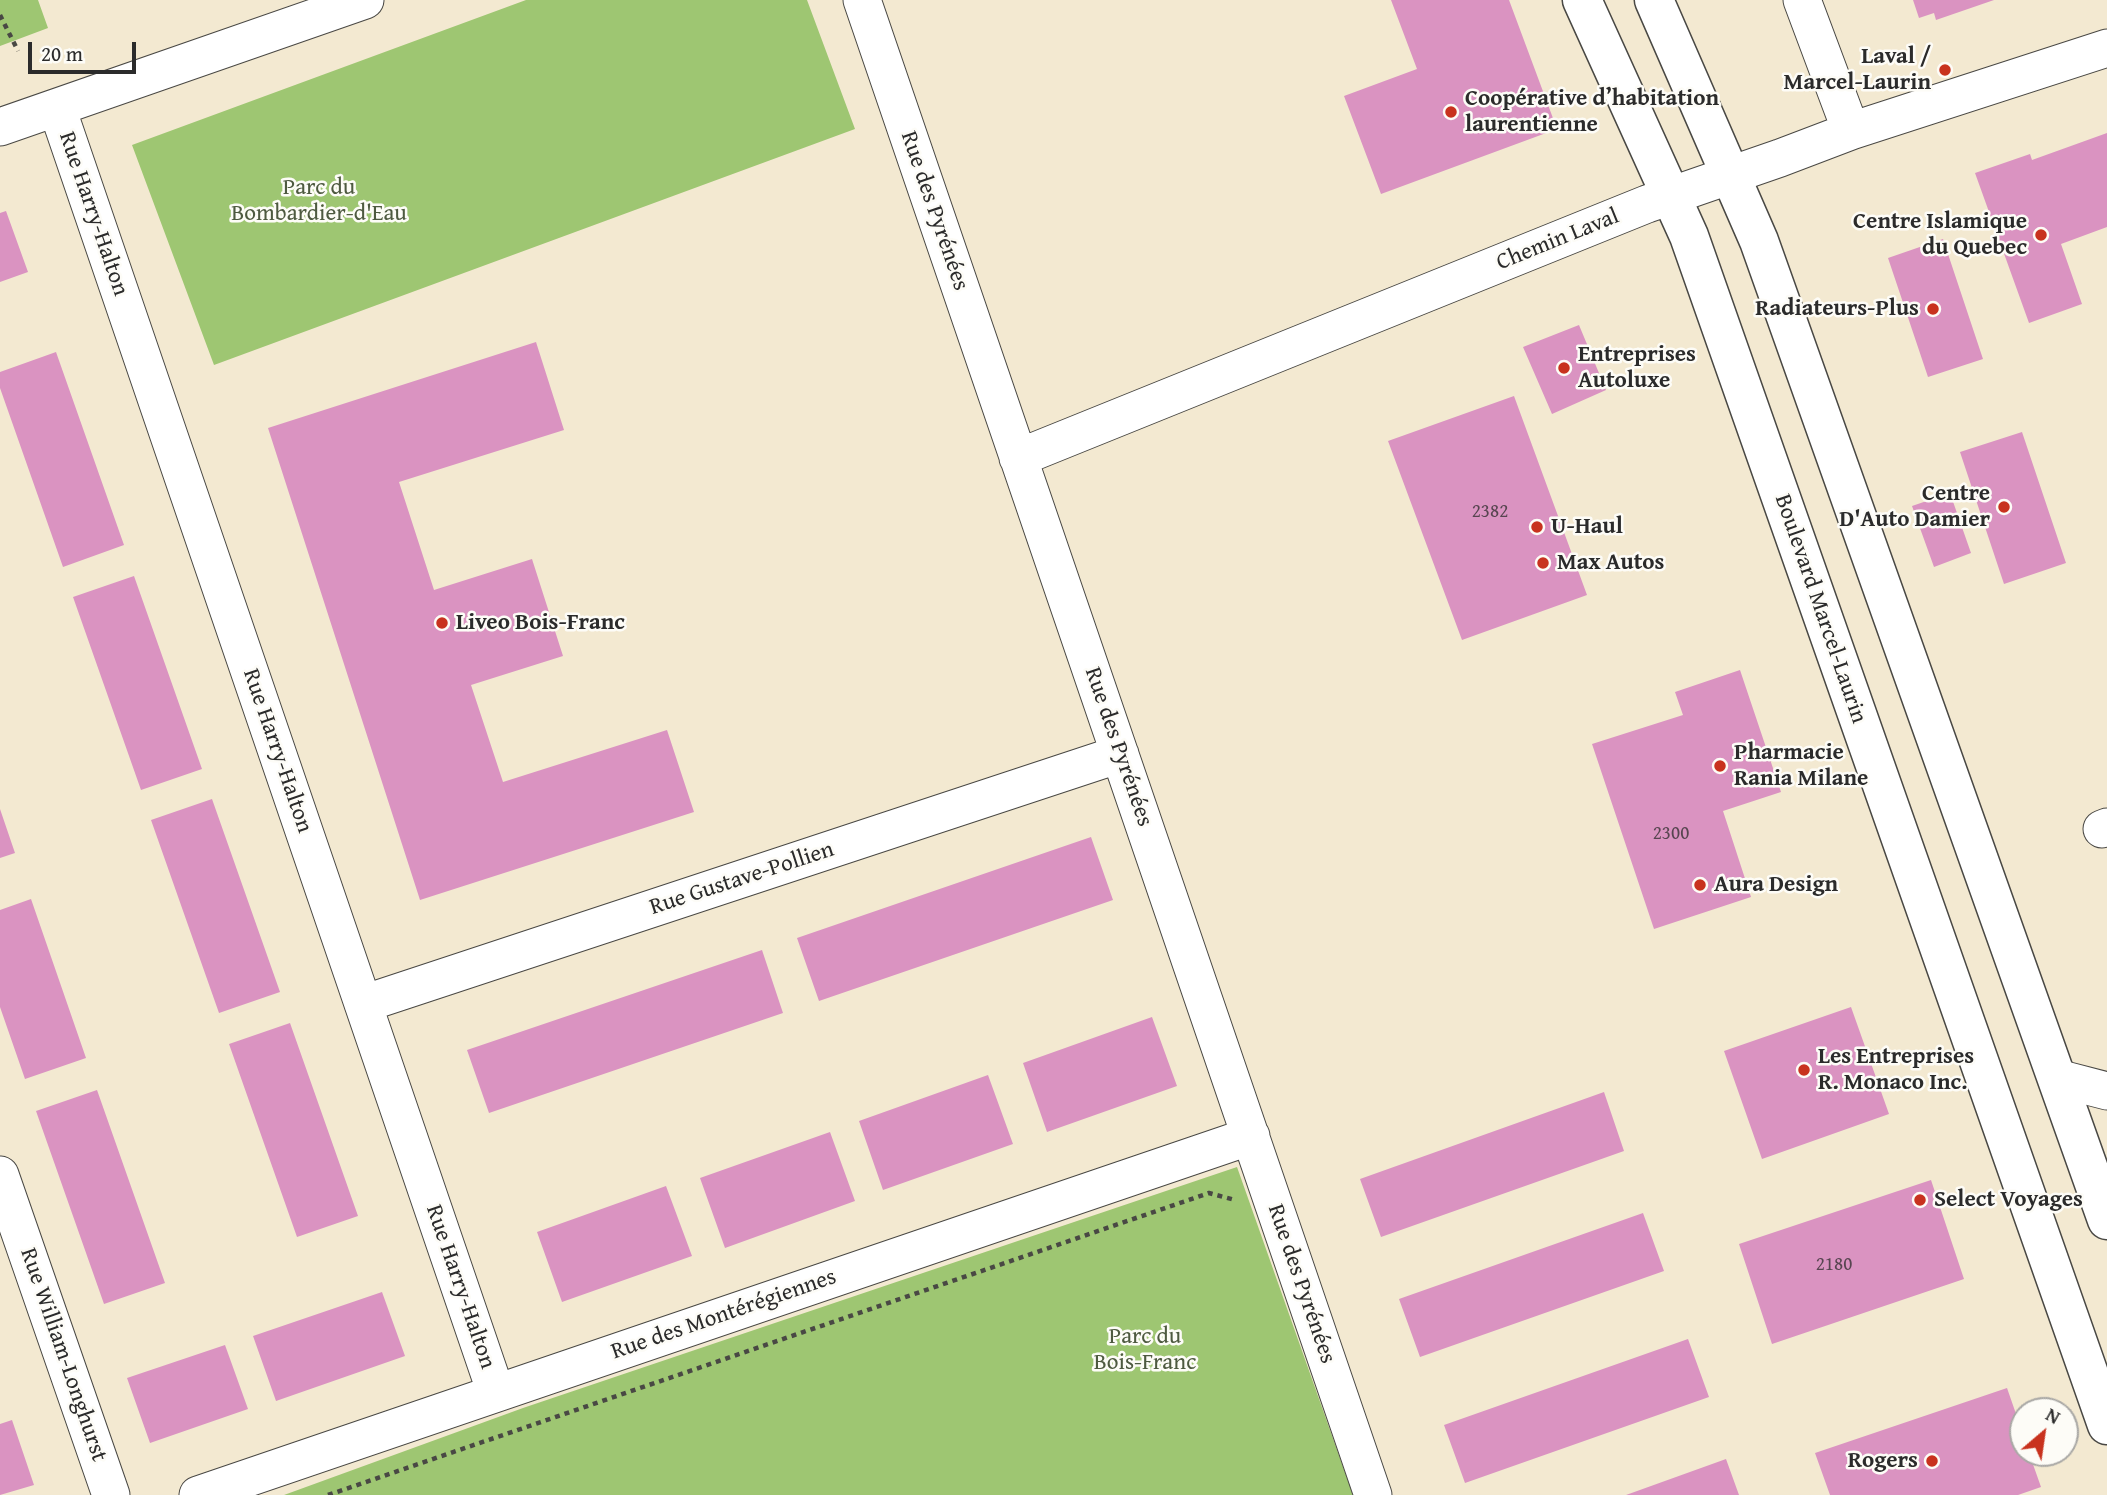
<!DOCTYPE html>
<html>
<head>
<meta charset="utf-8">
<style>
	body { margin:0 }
	#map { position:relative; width:2107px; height:1495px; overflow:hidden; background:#f3e9d1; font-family:"Gentium Book Plus",serif }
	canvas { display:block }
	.north { position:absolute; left:2009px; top:1397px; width:70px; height:70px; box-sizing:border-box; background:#fdfcf7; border:2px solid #a9a8a5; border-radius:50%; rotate:29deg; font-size:19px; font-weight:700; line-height:28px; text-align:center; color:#2b2b2b }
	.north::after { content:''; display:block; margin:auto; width:24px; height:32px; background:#c8321e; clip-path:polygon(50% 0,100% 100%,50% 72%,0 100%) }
	.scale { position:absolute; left:28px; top:42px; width:108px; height:32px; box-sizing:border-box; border:4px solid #2b2b2b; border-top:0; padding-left:9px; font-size:21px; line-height:24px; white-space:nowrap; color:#2b2b2b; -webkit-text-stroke:5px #fdfcf7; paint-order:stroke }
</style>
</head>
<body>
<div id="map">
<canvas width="2107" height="1495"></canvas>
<div class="north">N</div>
<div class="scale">20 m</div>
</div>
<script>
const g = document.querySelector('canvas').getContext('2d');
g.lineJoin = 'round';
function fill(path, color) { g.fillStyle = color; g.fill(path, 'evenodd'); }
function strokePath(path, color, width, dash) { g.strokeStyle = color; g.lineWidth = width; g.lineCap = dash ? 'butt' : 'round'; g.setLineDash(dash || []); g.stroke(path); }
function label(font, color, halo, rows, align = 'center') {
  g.font = font + ' "Gentium Book Plus",serif'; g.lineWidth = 5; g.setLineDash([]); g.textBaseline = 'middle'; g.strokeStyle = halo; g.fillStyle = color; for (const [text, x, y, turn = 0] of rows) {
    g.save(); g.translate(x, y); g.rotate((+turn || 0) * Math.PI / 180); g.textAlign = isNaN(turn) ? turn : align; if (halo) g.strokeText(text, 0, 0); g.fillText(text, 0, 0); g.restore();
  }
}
const green = new Path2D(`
	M0,0H38L48,28L0,46Z
	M526,0H807L855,129L214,365L132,145Z
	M1237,1167L1353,1495H284L523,1408Z`);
const building = new Path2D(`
	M1391,0H1509L1557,129L1381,194L1344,96L1417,69Z
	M1913,0H1994L1936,20L1934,13L1919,18Z
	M2107,133V227L2061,244L2082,304L2029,323L1975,173L2030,154L2032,160Z
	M6,211L28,272L0,282V213Z
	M1943,239L1983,359L1928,377L1888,258Z
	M1579,325L1606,390L1552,414L1523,347Z
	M536,342L564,430L399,482L434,590L532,559L563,656L471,685L503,782L667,730L694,812L420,900L268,428Z
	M56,352L124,545L63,567L0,388V372Z
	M1514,396L1587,595L1462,640L1388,441Z
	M2022,432L2066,563L2004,584L1960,452Z
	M1950,493L1971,553L1934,567L1912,506Z
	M134,576L202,769L141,790L73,597Z
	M1740,670L1781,792L1723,811L1751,897L1654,929L1592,744L1683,715L1675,692Z
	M212,799L280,992L219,1013L151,820Z
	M0,809L15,853L0,858Z
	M1091,837L1113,900L819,1001L797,938Z
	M31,899L86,1058L25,1079L0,1007V910Z
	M762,950L783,1013L489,1113L467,1050Z
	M1851,1007L1889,1114L1762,1159L1724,1051Z
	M1152,1017L1177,1086L1047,1132L1023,1063Z
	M290,1023L358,1216L297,1237L229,1044Z
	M988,1075L1013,1144L883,1190L859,1121Z
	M97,1090L165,1283L104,1304L36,1111Z
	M1604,1092L1624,1151L1381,1237L1360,1179Z
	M830,1132L855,1201L725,1248L700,1178Z
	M1931,1180L1964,1279L1772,1344L1739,1244Z
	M666,1186L692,1256L562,1302L537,1232Z
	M1643,1213L1664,1271L1420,1357L1399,1299Z
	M382,1292L405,1356L276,1401L253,1336Z
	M1688,1339L1709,1397L1465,1483L1444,1425Z
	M225,1345L248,1409L150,1443L127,1378Z
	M2007,1388L2023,1434V1453H2029L2041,1487L2018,1495H1830L1815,1453Z
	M12,1420L34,1485L0,1495V1424Z
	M1726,1459L1739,1495H1626Z`);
const path = new Path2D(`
	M0,15L18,51
	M328,1495L1209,1193L1235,1200`);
const minor = new Path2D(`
	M862,0L1373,1495
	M1802,0L1851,131
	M57,108L496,1393
	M0,127L365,0
	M1018,458L1647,204L1780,158L1851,131L2107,48
	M2102,829L2107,827
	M363,1004L1120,754
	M2057,1078L2107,1091
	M0,1175L111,1495
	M198,1495L1251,1136`);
const major = new Path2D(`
	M1582,0L1689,236L2107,1425
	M1654,0L1759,241L2107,1220`);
const markers = [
	[1945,70,7,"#c8321e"],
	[1451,112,7,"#c8321e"],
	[2041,235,7,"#c8321e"],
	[1933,309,7,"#c8321e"],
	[1564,368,7,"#c8321e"],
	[2004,507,7,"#c8321e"],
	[1537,527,7,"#c8321e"],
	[1543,563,7,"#c8321e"],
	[442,623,7,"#c8321e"],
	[1720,766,7,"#c8321e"],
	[1700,885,7,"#c8321e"],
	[1804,1070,7,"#c8321e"],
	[1920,1200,7,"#c8321e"],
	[1932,1461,7,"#c8321e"]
];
const numberNames = [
	["2382",1490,512],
	["2300",1671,834],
	["2180",1834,1265]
];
const poiNames = [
	["Laval /",1931,57,"right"],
	["Marcel-Laurin",1931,83,"right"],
	["Coopérative d’habitation",1465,99],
	["laurentienne",1465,125],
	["Centre Islamique",2027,222,"right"],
	["du Quebec",2027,248,"right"],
	["Radiateurs-Plus",1919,309,"right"],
	["Entreprises",1578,355],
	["Autoluxe",1578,381],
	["Centre",1990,494,"right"],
	["D'Auto Damier",1990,520,"right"],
	["U-Haul",1551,527],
	["Max Autos",1557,563],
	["Liveo Bois-Franc",456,623],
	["Pharmacie",1734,753],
	["Rania Milane",1734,779],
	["Aura Design",1714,885],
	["Les Entreprises",1818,1057],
	["R. Monaco Inc.",1818,1083],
	["Select Voyages",1934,1200],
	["Rogers",1918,1461,"right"]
];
const parkNames = [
	["Parc du",319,188],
	["Bombardier-d'Eau",319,214],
	["Parc du",1145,1337],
	["Bois-Franc",1145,1363]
];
const streetNames = [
	["Rue des Pyrénées",934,211,71],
	["Rue Harry-Halton",93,214,71],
	["Chemin Laval",1558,240,-22],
	["Boulevard Marcel-Laurin",1820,609,71],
	["Rue des Pyrénées",1118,747,71],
	["Rue Harry-Halton",277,751,71],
	["Rue Gustave-Pollien",742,879,-18],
	["Rue des Pyrénées",1301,1284,71],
	["Rue Harry-Halton",460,1287,71],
	["Rue des Montérégiennes",724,1315,-19],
	["Rue William-Longhurst",63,1355,71]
];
fill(green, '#9ec672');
fill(building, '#da93c1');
strokePath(minor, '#494844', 39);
strokePath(major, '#494844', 41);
strokePath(path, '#494844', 4.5, [5, 5]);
strokePath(minor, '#fff', 37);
strokePath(major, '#fff', 38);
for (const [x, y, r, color] of markers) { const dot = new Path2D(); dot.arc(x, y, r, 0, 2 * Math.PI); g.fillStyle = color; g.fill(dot); strokePath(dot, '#fdfcf7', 2.5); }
label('19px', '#574550', null, numberNames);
label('bold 23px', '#2b2b2b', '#fdfcf7', poiNames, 'left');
label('23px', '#4e5a40', '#fdfcf7', parkNames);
label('23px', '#2b2b2b', '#fdfcf7', streetNames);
</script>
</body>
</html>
